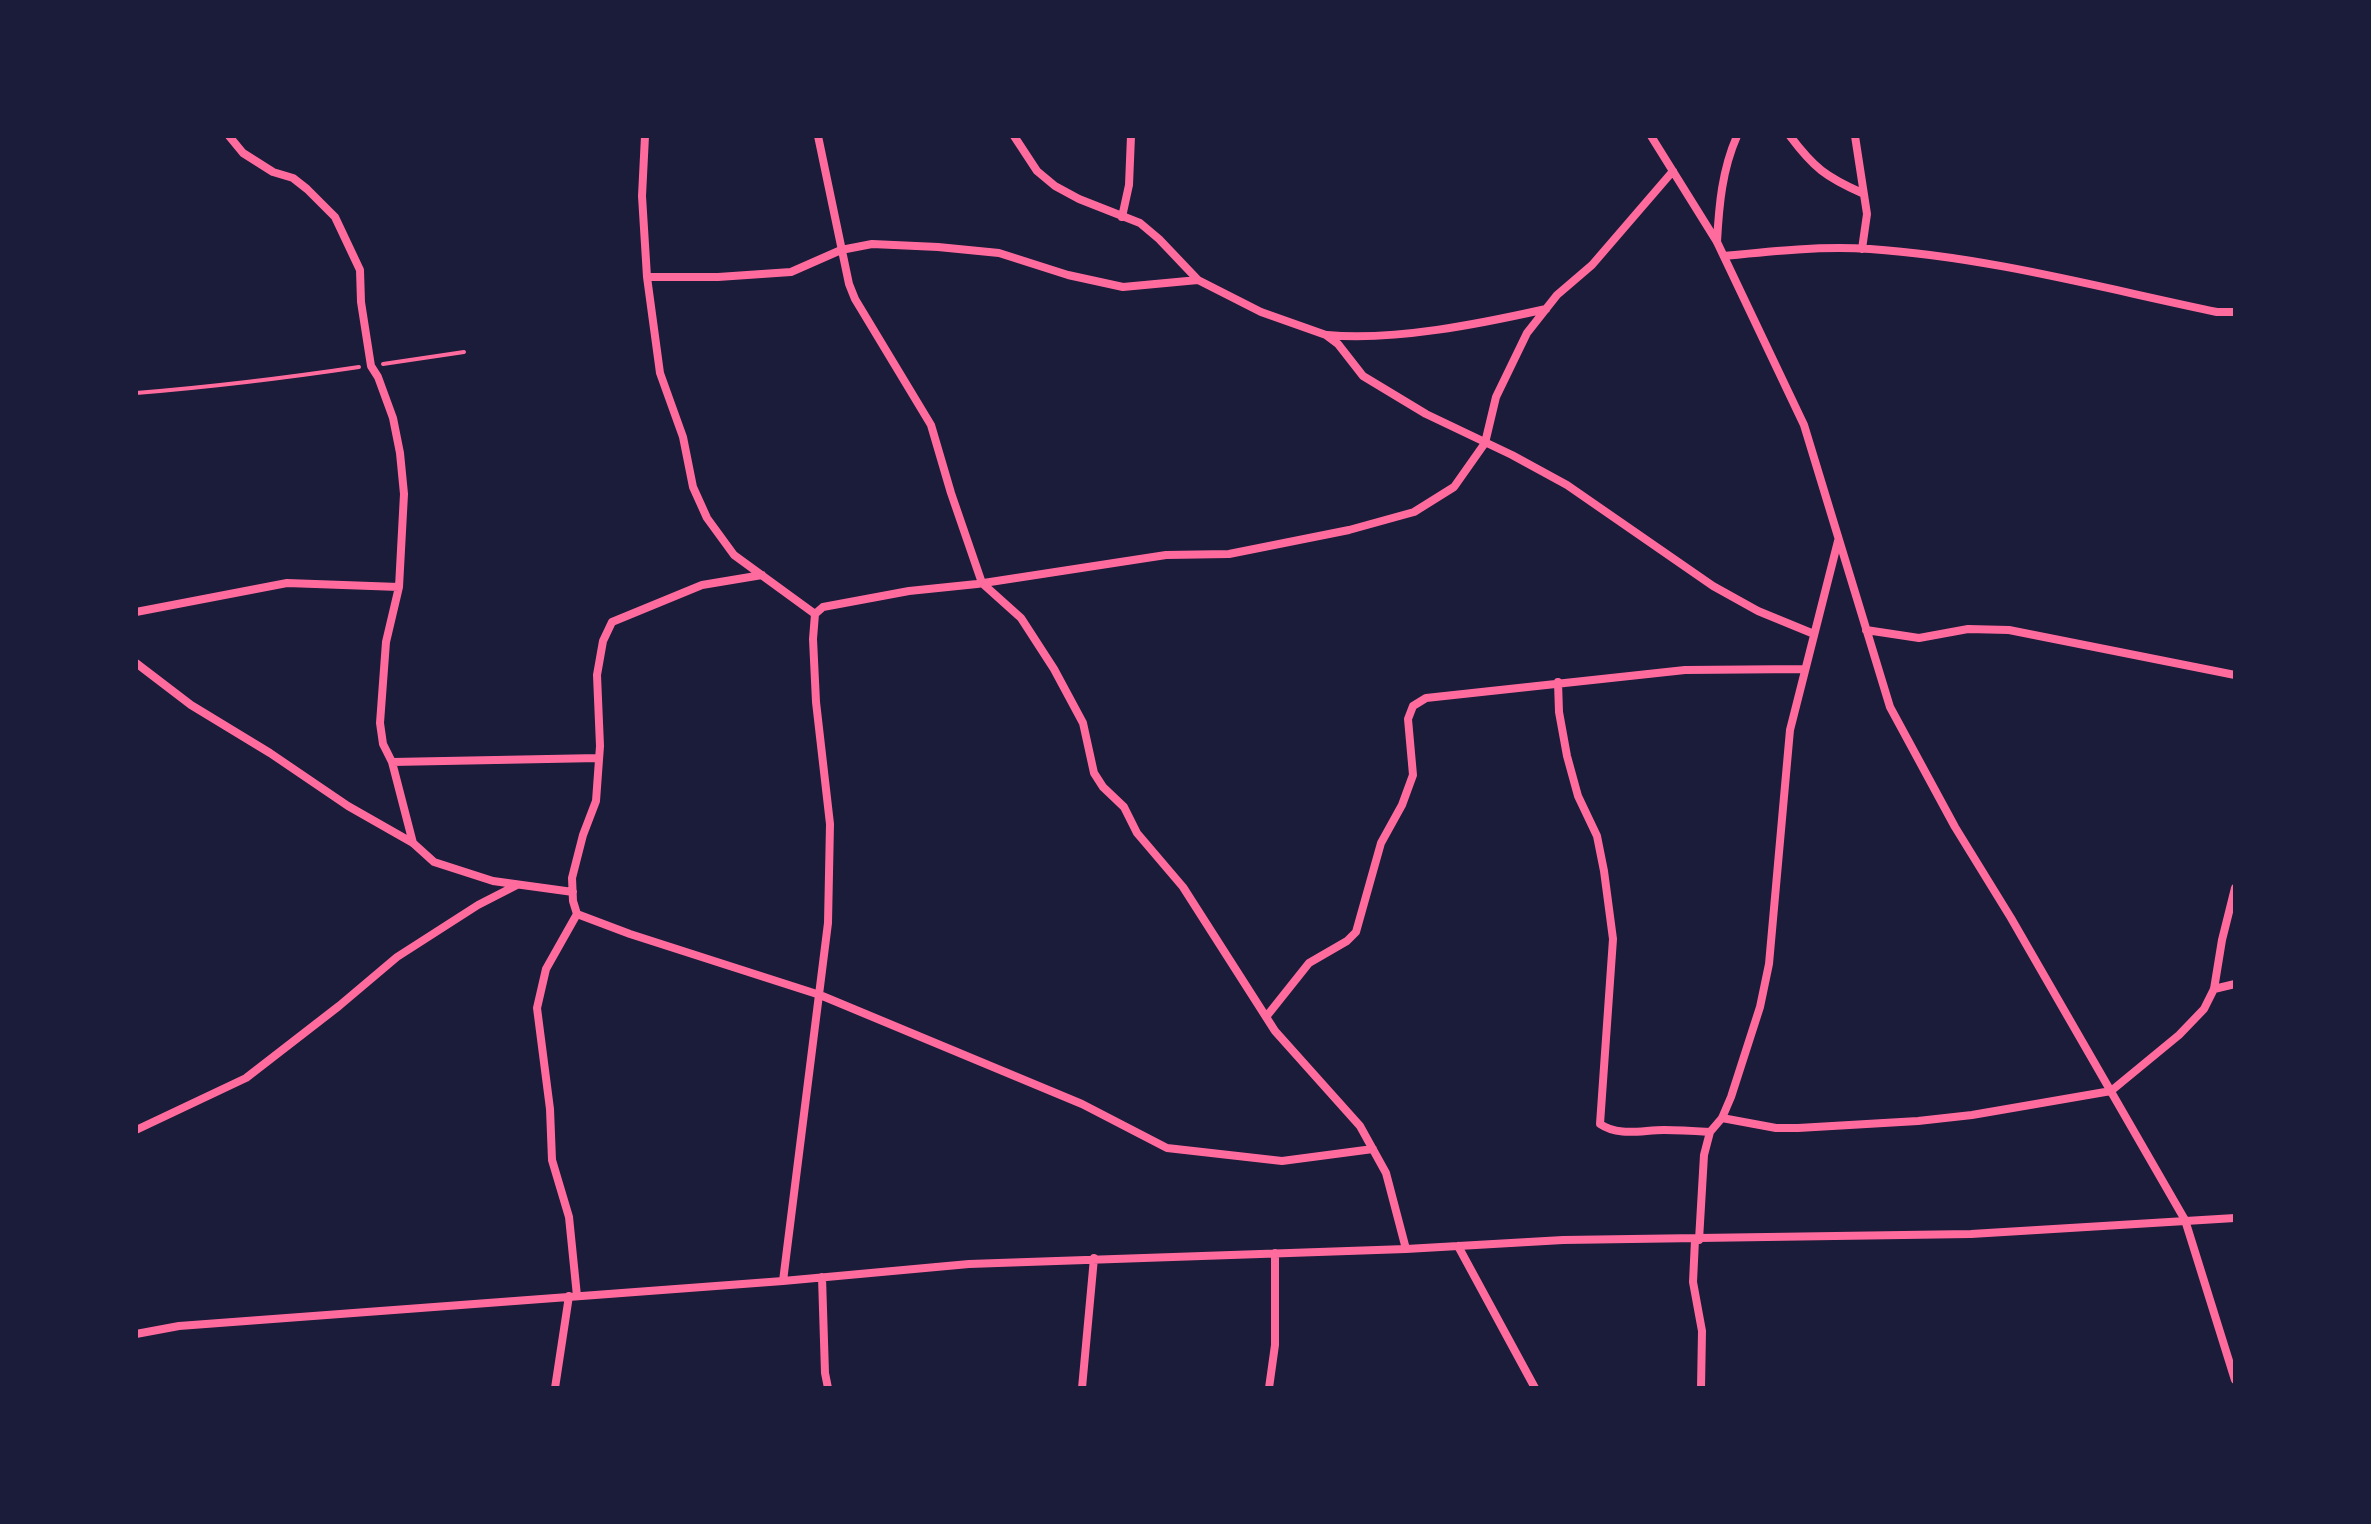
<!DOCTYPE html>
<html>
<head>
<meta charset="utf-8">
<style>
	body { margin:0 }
	#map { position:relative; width:2371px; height:1524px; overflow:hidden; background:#1b1b3a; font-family:"Nunito Sans",sans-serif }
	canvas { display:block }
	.frame { position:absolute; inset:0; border:138px solid #1b1b3a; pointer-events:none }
</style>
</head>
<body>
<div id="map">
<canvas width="2371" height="1524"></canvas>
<div class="frame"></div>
</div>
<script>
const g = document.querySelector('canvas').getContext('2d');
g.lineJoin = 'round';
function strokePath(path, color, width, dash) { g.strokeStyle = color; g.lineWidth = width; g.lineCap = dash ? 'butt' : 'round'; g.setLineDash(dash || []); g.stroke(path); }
const path = new Path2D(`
	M383,364L464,352
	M136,393C211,387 285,378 359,367`);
const minor = new Path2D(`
	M229,136L243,153L273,172L293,178L307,189L335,217L360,270L361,302L371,366L378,377L393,418L400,453L404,494L399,587L386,642L380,723L383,744L392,762L413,843
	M645,136L642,196L647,277L660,373L683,437L693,487L707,518L734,555L815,614
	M818,136L849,284L855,299L931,425L951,493L982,583L1021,618L1054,669L1083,723L1094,773L1103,787L1124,807L1137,833L1183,887L1275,1031L1360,1126L1386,1173L1406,1249
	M1014,136L1037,171L1055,186L1079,199L1140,223L1159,239L1198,280L1261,312L1326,335L1338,344L1363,376L1426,414L1512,455L1567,485L1713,586L1758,611L1814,634
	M1651,136L1717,242L1804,425L1890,707L1955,827L2011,918L2185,1220L2235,1380
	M1790,136C1814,168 1826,177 1862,193
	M1855,136L1867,214L1862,249
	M1122,217L1129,185L1131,136
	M1717,242C1719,205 1722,170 1737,136
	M1724,256C1773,251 1821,246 1870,249C1988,257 2102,288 2217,312H2235
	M647,277H718L791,272L841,250L872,244L938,247L999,253L1068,275L1123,287L1198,280
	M1327,335C1395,341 1479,324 1546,309
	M136,612L287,583L399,587
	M1866,630L1919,638L1968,629L2009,630L2235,675
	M136,663L191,705L270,753L348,806L413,843L434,862L493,881L573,892
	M1558,682L1559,712L1567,756L1578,796L1597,836L1604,871L1613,939L1600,1124C1619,1137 1642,1130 1664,1130C1679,1130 1695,1131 1710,1132
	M392,762L599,758
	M577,914L630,934L820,995L1082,1104L1167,1148L1282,1161L1373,1149
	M2214,989L2235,984
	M1266,1017L1309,963L1347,941L1356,932L1381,843L1402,805L1413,775L1408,719L1413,706L1426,698L1685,670L1804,669
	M1722,1118L1776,1128H1798L1918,1121L1972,1115L2111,1091L2179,1035L2204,1009L2214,989L2222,940L2235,888
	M136,1130L246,1078L339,1006L397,957L478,905L517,885
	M1695,1240L1693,1282L1702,1331L1701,1388
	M1699,1240L1704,1155L1710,1132L1722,1118L1731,1097L1760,1007L1769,964L1790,730L1838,541
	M1458,1246L1535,1388
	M822,1277L825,1373L828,1388
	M783,1281L828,923L830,824L816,702L813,639L815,614L823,607L909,591L977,584L1166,555L1229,554L1349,530L1414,512L1454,487L1485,443L1496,397L1527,333L1557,295L1592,265L1673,171
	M577,1296L569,1217L552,1160L550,1109L537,1008L546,969L577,914L573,901L572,878L583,835L596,801L600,746L597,675L603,641L612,622L702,585L762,575
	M136,1334L179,1326L783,1281L969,1264L1406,1249L1563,1240L1971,1234L2235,1218
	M555,1388L569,1296
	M1082,1388L1094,1258
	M1269,1388L1275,1345V1253`);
strokePath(path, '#ff6b9d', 4);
strokePath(minor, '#ff6b9d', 8);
</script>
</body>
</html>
